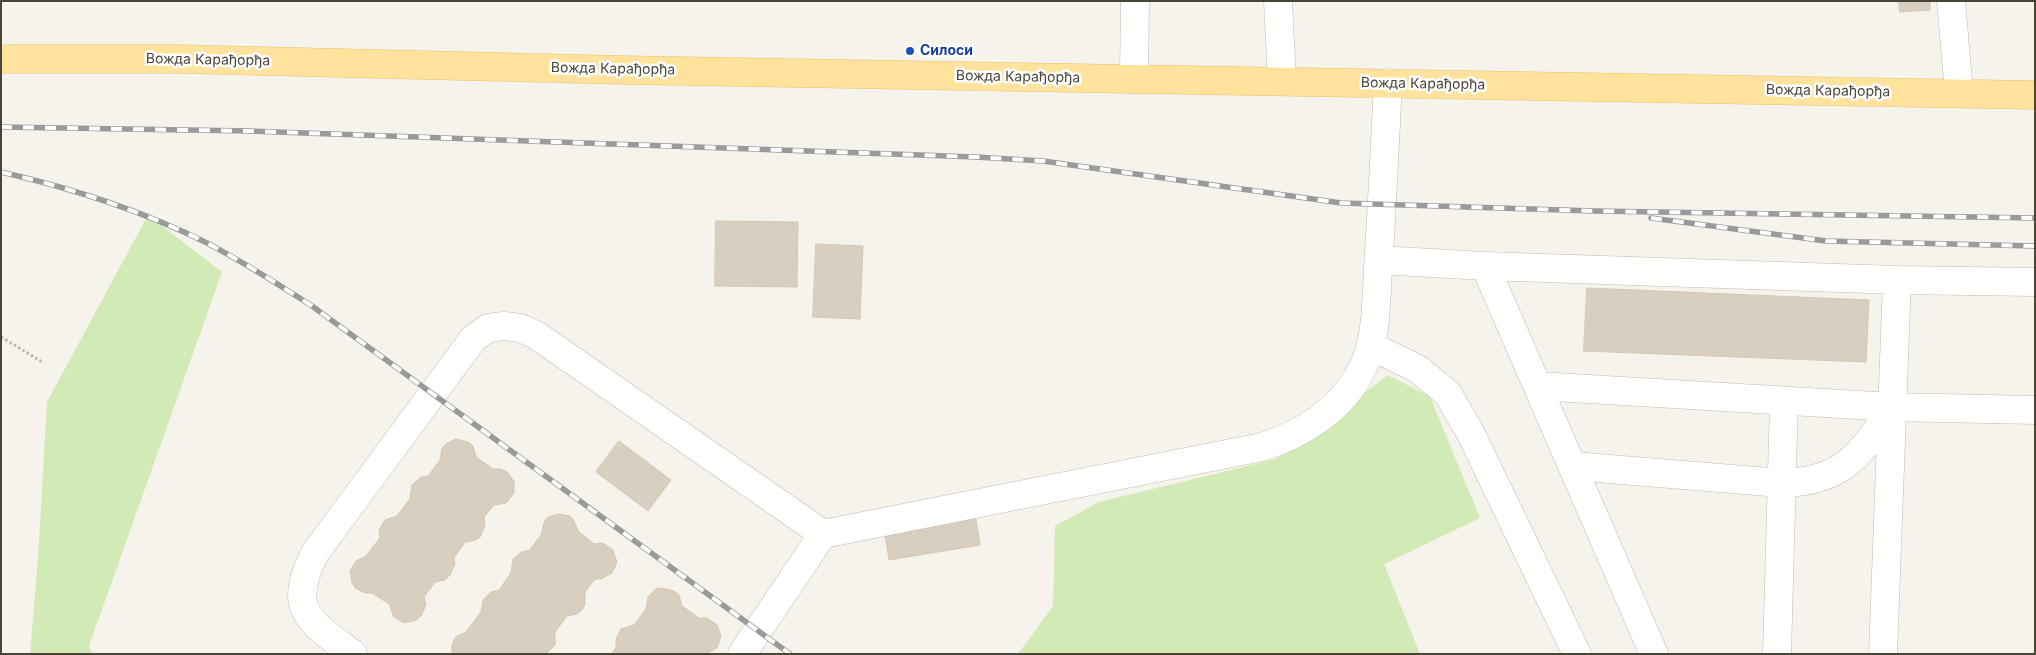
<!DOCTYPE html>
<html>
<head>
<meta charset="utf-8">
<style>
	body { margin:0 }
	#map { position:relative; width:2036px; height:655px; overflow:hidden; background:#f6f3ec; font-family:Inter,sans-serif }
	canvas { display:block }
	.frame { position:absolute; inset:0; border:2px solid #4b4439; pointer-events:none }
</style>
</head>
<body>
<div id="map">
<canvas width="2036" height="655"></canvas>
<div class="frame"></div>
</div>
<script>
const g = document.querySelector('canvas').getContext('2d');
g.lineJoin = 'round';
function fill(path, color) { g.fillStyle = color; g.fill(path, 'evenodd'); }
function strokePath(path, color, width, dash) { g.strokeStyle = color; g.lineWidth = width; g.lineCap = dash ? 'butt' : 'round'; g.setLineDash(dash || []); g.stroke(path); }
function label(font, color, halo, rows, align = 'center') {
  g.font = font + ' Inter,sans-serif'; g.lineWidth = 5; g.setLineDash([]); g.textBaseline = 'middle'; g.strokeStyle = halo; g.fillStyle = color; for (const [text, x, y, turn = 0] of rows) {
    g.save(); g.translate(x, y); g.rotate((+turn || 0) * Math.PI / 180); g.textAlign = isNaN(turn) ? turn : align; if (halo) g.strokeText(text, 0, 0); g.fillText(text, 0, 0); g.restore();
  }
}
const green = new Path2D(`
	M148,215L222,272L89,646L93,654H30L38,559L47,402Z
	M1388,375L1430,397L1480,518L1384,564L1420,654H1018L1053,606L1055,526L1099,502L1276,459Z`);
const building = new Path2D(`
	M1899,1H1930V10L1900,12Z
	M716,221L798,222L797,287L715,286Z
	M816,244L863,246L860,319L813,317Z
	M1587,288L1869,300L1866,362L1584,351Z
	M456,439L468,442L473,446L476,457L493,469H501L507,472L514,481V493L506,503L494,505L484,517L485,524L481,536L476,540L465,542L454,558L455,564L450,575L445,580L435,582L424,597L426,605L421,616L416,620L404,623L394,617L389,604L372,593H365L355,588L352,583L350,571L356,561L365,557L380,538L379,530L385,520L397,516L410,499L412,485L421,477L428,476L440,460L442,448L446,444Z
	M619,441L671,480L648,511L596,472Z
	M558,514L570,516L574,521L578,531L594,544L603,543L613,550L617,562L612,573L601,579H595L585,592V605L582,610L577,614L567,616L555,632V645L546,654H452V646L454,640L457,636L466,632L481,612L483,600L491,592L499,590L511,573L513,559L522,552L530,550L541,535L544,523L547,518Z
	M976,519L980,545L889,560L885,534Z
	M662,588L674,591L679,595L682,606L699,618H707L717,625L721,636L717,648L706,654H611L616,648V639L621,629L634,625L646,609L648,597L656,589Z`);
const path = new Path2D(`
	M1,337L44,363`);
const minor = new Path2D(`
	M1278,1L1282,81
	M1951,1L1959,93
	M1134,79L1135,1
	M1379,260L1485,266L1897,280L2035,282
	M1485,266L1654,654
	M1371,346L1418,369L1448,394L1471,434L1577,654
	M1538,386L1892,407L2035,410
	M1573,466L1781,483C1843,482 1861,455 1892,407
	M353,654C309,621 286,610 315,553L473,339L488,328L504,326L520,328L536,335L823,534L1262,447C1303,434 1344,408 1363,367C1377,338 1376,301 1378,269C1382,207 1385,145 1388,83
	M742,654L823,534
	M1777,654L1784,401
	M1883,654L1897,280`);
const major = new Path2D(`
	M1,59H179L623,70L2035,95`);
const rail = new Path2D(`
	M1,127L249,131L975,157L1043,161L1341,203L1594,211L2035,218
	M1,172C71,188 143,211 207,243C243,262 278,284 312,306L790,654
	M1651,218L1826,241L2035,246`);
const markers = [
	[910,51,5,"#1a4fb4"]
];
const transitNames = [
	["Силоси",920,51]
];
const streetNames = [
	["Вожда Карађорђа",208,60,1],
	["Вожда Карађорђа",613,69,1],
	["Вожда Карађорђа",1018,77,1],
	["Вожда Карађорђа",1423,84,1],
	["Вожда Карађорђа",1828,91,1]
];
fill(green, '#d2eab5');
fill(building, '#d8cfc1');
strokePath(building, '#d3c7b4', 1);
strokePath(minor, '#c2bbae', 29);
strokePath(major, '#e6c16a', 29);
strokePath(path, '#c4b79f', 3, [2.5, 2.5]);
strokePath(minor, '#fff', 28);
strokePath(major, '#ffe39c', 28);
strokePath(rail, '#9a9a9a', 5.5);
strokePath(rail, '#fff', 4, [11]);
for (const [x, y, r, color] of markers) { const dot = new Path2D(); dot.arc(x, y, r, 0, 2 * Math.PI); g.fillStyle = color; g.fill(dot); strokePath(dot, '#fff', 2); }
label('bold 14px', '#164399', '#fff', transitNames, 'left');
label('14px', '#4b4439', '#fff', streetNames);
</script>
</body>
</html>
